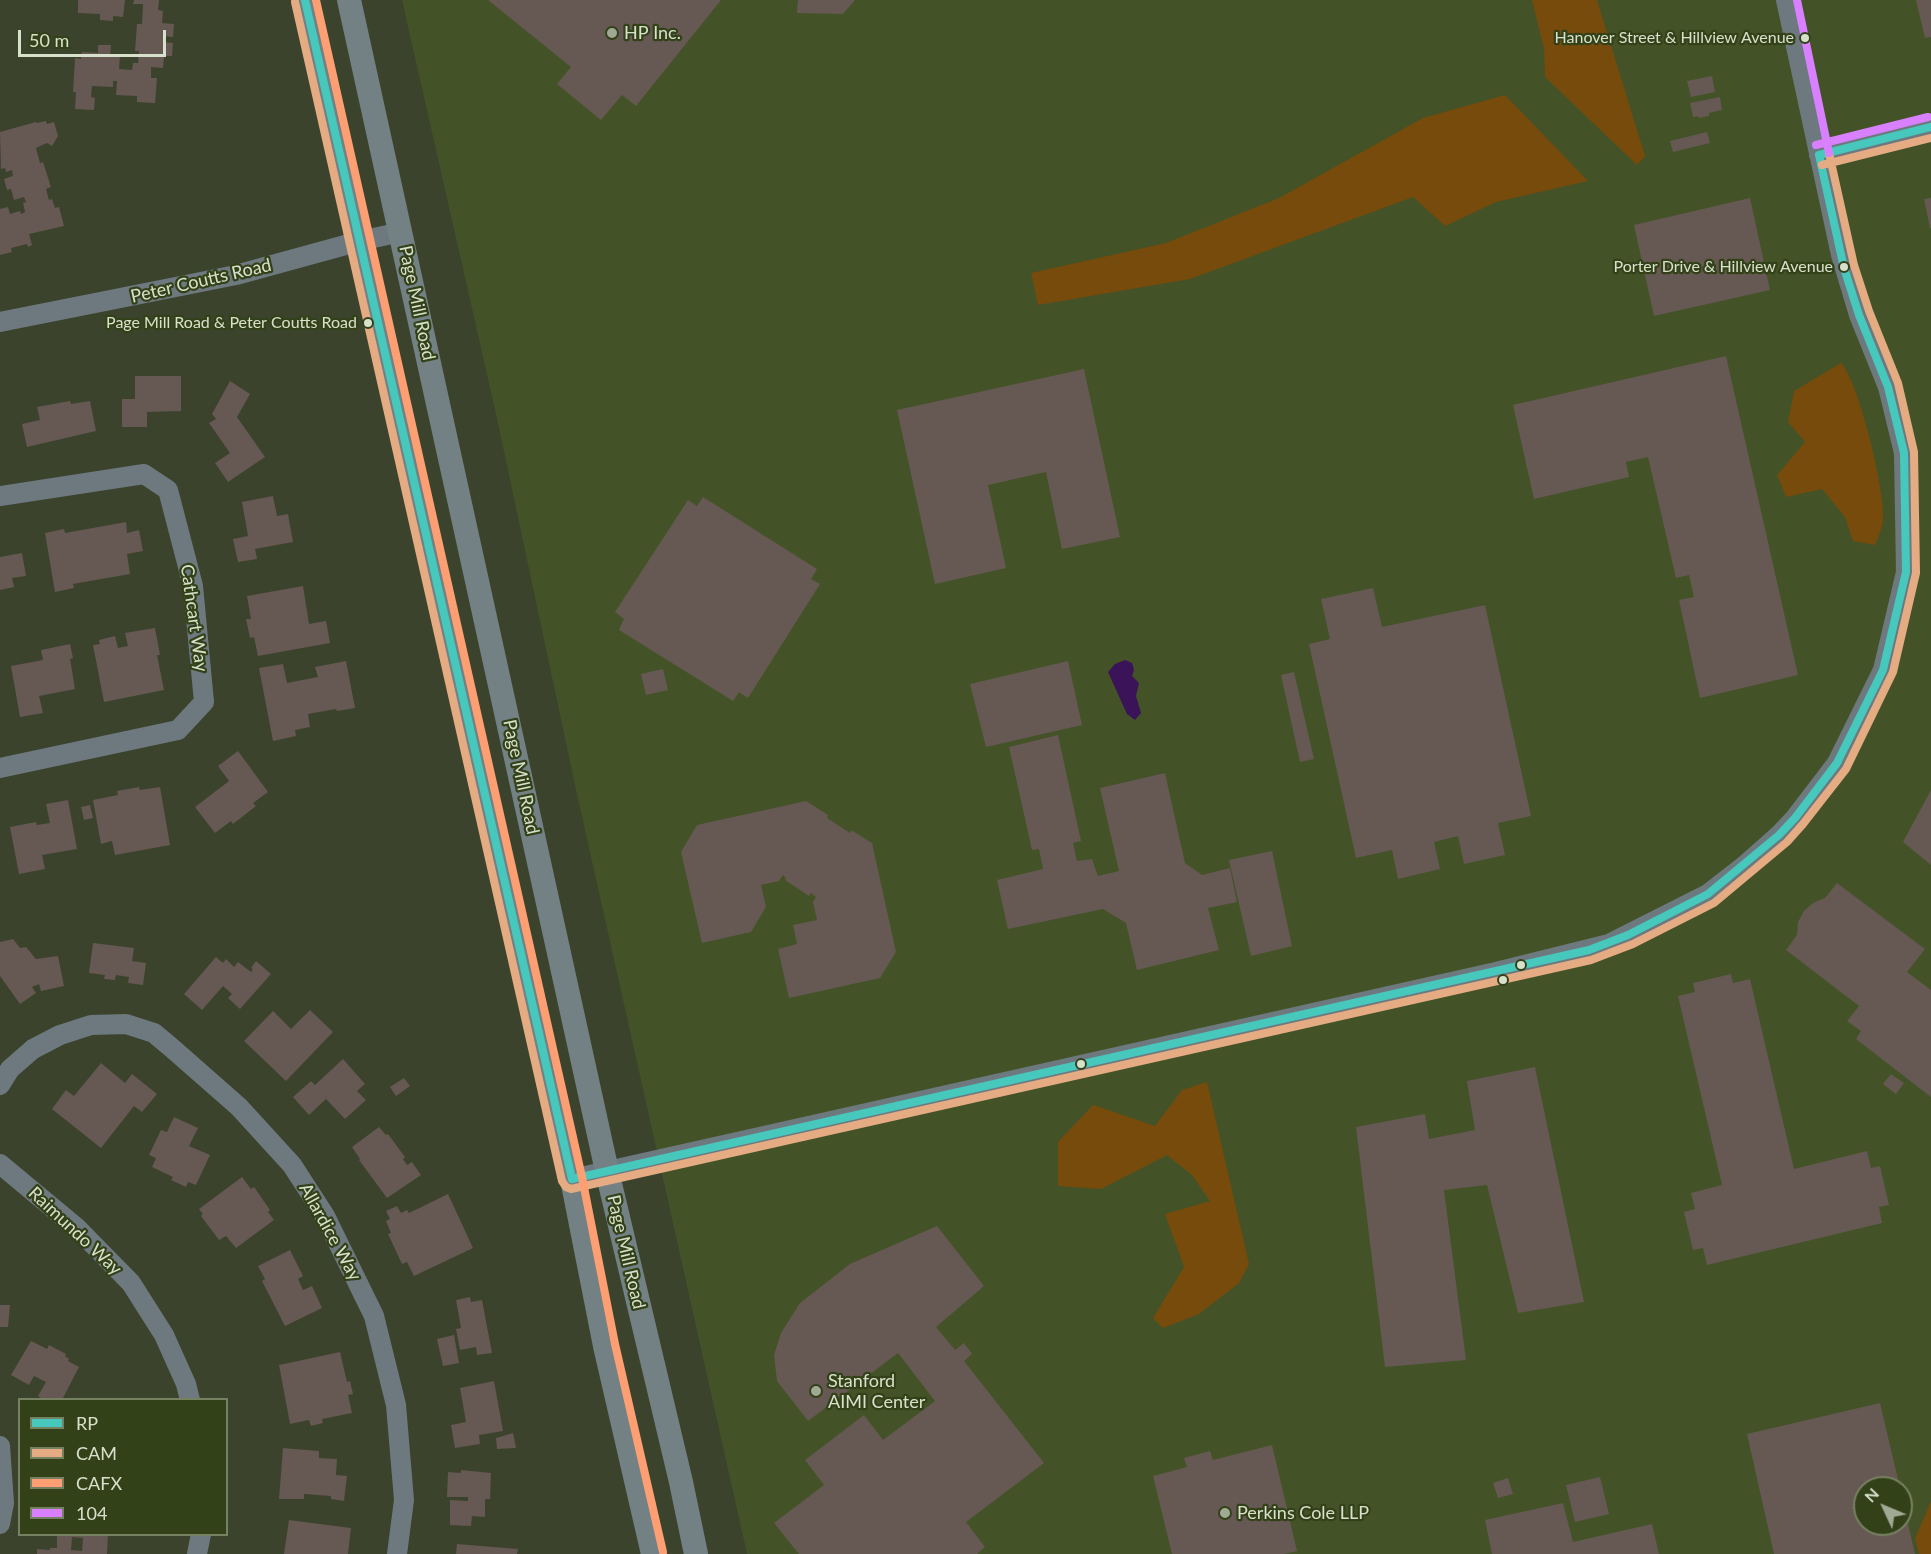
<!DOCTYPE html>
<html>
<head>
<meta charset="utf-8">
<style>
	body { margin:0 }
	#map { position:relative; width:1931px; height:1554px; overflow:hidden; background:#3b432d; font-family:Lato,sans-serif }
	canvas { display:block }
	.legend { position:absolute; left:18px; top:1398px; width:210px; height:138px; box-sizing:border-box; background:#334119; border:2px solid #758160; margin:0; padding:8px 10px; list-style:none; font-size:18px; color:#d7e0ca }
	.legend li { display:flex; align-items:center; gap:12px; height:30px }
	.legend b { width:30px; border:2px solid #758160 }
	.north { position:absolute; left:1853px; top:1476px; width:60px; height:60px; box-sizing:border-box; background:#334119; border:2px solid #758160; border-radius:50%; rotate:314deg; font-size:16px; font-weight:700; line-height:24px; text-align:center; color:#d7e0ca }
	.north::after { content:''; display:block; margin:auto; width:21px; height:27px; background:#a0a993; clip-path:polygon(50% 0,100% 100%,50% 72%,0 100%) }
	.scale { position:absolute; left:18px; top:30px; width:148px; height:27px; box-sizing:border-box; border:3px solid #d7e0ca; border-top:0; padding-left:8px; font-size:18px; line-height:21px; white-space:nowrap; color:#d7e0ca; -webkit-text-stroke:4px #334119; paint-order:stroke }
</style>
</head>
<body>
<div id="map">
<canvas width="1931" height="1554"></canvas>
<ul class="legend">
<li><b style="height:8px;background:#46c8bc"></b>RP</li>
<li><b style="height:8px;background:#e5ac83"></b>CAM</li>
<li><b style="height:8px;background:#fd9f72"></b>CAFX</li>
<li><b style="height:8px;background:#d880ff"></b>104</li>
</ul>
<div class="north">N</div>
<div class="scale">50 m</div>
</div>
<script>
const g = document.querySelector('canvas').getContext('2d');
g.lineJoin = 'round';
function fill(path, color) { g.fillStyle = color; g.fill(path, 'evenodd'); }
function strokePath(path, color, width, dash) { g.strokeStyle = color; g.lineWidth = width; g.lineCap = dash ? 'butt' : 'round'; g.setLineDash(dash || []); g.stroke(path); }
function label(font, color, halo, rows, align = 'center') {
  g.font = font + ' Lato,sans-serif'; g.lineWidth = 4.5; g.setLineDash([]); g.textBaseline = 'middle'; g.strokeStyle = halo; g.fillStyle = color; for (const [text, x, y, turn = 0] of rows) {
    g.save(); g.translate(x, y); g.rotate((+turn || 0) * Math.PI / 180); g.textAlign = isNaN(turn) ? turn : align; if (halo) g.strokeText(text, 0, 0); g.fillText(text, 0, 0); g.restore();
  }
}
const built = new Path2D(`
	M402,0H1931V1554H747L575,785L496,414ZM1865,1488H1901V1524H1865Z`);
const green = new Path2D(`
	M1532,0H1597L1645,156L1637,165L1545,77L1544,49Z
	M1505,95L1588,181L1496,202L1445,226L1413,197L1190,279L1038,305L1031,273L1166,243L1279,198L1423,118Z
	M1841,363C1859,383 1885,490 1883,519C1883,527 1878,537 1875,545L1853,541L1845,517L1822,489L1786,497L1777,475L1805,442L1788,422L1794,391Z
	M1207,1082L1249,1264L1239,1283L1199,1314L1163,1328L1153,1318L1184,1267L1165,1214L1210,1201L1192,1175L1167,1155L1101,1189L1058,1186V1142L1093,1105L1155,1126L1182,1090Z
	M1931,1501V1554H1919L1915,1539Z`);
const water = new Path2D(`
	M1125,660L1132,663L1134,670L1132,676L1139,683L1136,696L1141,713L1135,720L1127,714L1108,672L1115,664Z`);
const building = new Path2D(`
	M78,0H125L123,17L113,16V21L100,20V14L78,13Z
	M134,0H159L158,10L163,11L162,23L174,24L173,37L164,36L163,42L173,43L172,56H164L163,68L151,67V78H157L155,103L137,102V96L116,95L117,81H113V87L92,86L91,97L95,98L94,110L75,109L76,92H73L75,58L81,59L82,52L98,53V45H111L110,56H120L119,69L132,70L133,63H138L139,51H135L137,24H142L143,4H133Z
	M488,0H721L636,106L622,95L601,120L557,84L571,67Z
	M798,0H855L843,14L797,13Z
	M1916,0H1931V37L1925,38Z
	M1712,76L1715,92L1691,97L1687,81Z
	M1720,97L1722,110L1709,113V116L1699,118L1698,116L1693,117L1690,103Z
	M46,121L47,124L54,122L58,136L52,146L47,143L36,148L40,163L43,162L51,187L46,189L49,200L52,199L55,208L59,207L64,226L29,234L32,245L28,247L27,244L11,248L12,252L0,255V209L8,207L10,214L20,211L21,214L25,212L23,203L26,202L24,197L14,200L11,189L7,190L4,179L13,176L12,170L6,172L5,168L1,169L0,132L36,122L37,123Z
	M1707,132L1710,143L1673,152L1670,141Z
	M1750,198L1770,290L1654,316L1634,225Z
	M1931,198V228H1930L1924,199Z
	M1726,356L1798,675L1700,698L1679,600L1694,597L1689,575L1676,578L1648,457L1626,462L1629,477L1534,499L1513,405Z
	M1084,369L1120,537L1062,549L1046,472L988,485L1006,568L935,584L897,410Z
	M135,376H181V411L147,412V427H122V399H135Z
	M230,381L250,394L237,417L265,457L228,482L215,463L230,453L209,423L216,419L212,414Z
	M70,401L71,404L90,401L96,431L27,447L22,424L40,420L37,407Z
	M273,496L277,516L288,514L293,542L255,549L257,559L238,562L233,539L248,536L242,502Z
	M703,497L817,569L811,579L820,584L748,698L739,692L733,701L619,630L624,619L615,612L688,500L697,506Z
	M126,522L127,533L139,530L143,551L127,554L130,574L73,584L74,588L55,592L45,533L64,529L65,533Z
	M22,553L26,576L12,578L14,587L0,590V557Z
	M303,586L309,624L326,621L330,643L258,656L254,637L250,638L246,619H251L247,596Z
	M1373,588L1382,627L1485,605L1531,816L1498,823L1505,855L1464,864L1458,836L1434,842L1440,869L1398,879L1392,850L1356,858L1309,644L1330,639L1321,599Z
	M155,628L160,655H157L164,690L104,702L93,645L100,644L99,640L115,636L118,648L128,646L125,633Z
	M70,644L73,658L70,659L75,689L39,696L43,713L20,717L11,666L43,660L41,650Z
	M346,661L355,708L337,711L336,709L308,714L310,727L295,730L296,736L273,741L259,668L283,664L287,683L318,677L315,667Z
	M1068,661L1082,725L986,747L970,684Z
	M663,669L668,690L646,695L641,674Z
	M1294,672L1314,759L1300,762L1281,675Z
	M1058,735L1081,841L1073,843L1077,861L1092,859L1098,876L1119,871L1100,788L1165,773L1185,863L1202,875L1230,868L1237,902L1208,908L1219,950L1137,970L1126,923L1103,909L1008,929L997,880L1043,869L1039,849L1032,850L1009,747Z
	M238,751L268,792L253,803L256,806L233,824L231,821L215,833L195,807L229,781L218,766Z
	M139,787L140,790L160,787L170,845L115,855L112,841L101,844L93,800L118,795L117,791Z
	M1931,790V865L1903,842Z
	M68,800L77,849L42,855L45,869L19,874L10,827L36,822L37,825L50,823L46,804Z
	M806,801L828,815L827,818L850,833L851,830L872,843L896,952L880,978L789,998L778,949L797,944L793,925L817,920L813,902L816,897L811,893L809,896L785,880L786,878L783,875L779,881L761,885L766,907L751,932L702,943L681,852L697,825Z
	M90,805L93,818L84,820L81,807Z
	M1272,851L1292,946L1251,956L1229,860Z
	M1837,883L1925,949L1907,972L1931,990V1097L1856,1039L1861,1031L1847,1021L1859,1006L1786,950L1797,935L1798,922L1804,911L1813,903L1825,898Z
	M13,939L20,948L26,947L36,959L58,956L64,986L41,991L39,984L32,987L36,993L20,1004L0,976V942Z
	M93,943L134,948L132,961L146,963L143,985L128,983L129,977L116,975L115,980L104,979L105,975L89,973Z
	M216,957L223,963L226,959L234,967L238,962L251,972L253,969L251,968L256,961L271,974L240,1009L228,998L232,994L223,986L202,1010L184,994Z
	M1731,974L1733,983L1750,979L1794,1169L1867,1151L1871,1168L1880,1166L1889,1205L1879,1207L1882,1223L1707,1265L1703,1248L1693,1250L1684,1212L1695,1209L1691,1193L1722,1185L1678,996L1695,992L1693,983Z
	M310,1010L333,1032L286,1081L244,1041L273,1011L291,1029Z
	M343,1059L365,1084L357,1091L366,1100L345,1119L326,1099L309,1115L293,1097L311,1081L315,1085Z
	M101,1063L125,1083L132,1074L157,1094L142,1112L134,1106L101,1148L52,1109L66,1090L74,1096Z
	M1535,1067L1584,1302L1518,1313L1487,1185L1444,1190L1466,1360L1385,1367L1356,1127L1425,1114L1429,1139L1475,1130L1467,1081Z
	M1891,1074L1904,1083L1896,1094L1883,1084Z
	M404,1078L410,1086L396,1096L390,1087Z
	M174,1117L198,1128L189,1146L210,1155L196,1185L188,1182L186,1187L171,1180L173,1177L152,1167L156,1158L149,1155L161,1130L167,1132Z
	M379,1127L386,1135L388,1134L405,1157L403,1159L407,1165L412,1162L421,1175L387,1198L359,1160L360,1159L352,1147Z
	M242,1177L251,1189L254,1187L270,1210L268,1212L274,1220L236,1248L226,1236L219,1240L201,1216L203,1214L199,1209Z
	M448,1194L473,1248L414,1276L407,1262L402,1264L388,1234L391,1233L386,1221L390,1219L386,1211L397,1206L401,1213L407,1210L409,1213Z
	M937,1226L984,1286L936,1327L955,1350L964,1343L972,1354L964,1361L1044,1463L966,1522L985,1547L977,1554H799L774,1523L824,1485L805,1460L864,1415L883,1440L935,1401L898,1353L808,1421L777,1381L774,1355L781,1333L800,1303L850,1264Z
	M290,1250L303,1276L298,1279L303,1290L312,1286L322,1308L285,1326L262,1281L265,1279L258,1266Z
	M470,1297L471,1302L482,1300L492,1353L477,1355L476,1347L460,1350L456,1329L461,1328L456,1300Z
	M0,1305H10L8,1327H0Z
	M454,1335L459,1363L443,1366L437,1339Z
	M31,1341L47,1349L49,1345L66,1354L65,1356L69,1359L68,1361L79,1367L62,1400H44L38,1396L46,1382L34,1376L29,1385L11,1375Z
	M340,1352L347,1382L350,1381L353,1394L348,1395L352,1413L322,1419L323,1423L311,1426L309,1420L290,1424L279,1365Z
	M494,1381L503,1431L479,1435L480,1444L455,1448L451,1425L466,1422L460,1388Z
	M1880,1403L1900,1488H1865V1524H1901L1902,1498L1915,1554H1774L1747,1434Z
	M513,1433L516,1448L497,1449L496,1438Z
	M1272,1445L1297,1551L1284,1554H1172L1153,1476L1187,1467L1184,1458L1210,1451L1213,1460Z
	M283,1448L319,1451V1458L337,1459L336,1475L347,1476L344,1501L331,1499V1496L304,1494V1499H279Z
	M461,1470L491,1473L490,1499H485V1517L472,1516L471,1526L450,1525V1500L468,1501V1497H447L448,1472L461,1473Z
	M1600,1477L1609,1514L1575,1522L1566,1485Z
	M1508,1478L1513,1494L1498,1498L1493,1483Z
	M1563,1503L1573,1542L1652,1524L1659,1554H1492L1485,1520Z
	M289,1520L351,1528L348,1554H284Z
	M57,1534H108L107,1554H37V1549L50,1550V1548H57ZM72,1537L83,1538L82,1551L71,1550Z
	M457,1544L518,1549L517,1554H456Z`);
const minor = new Path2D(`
	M1819,155L1931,127
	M0,322L236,275L360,241L401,232
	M0,496L144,474L168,490L193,586L204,702L178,730L0,768
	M0,1085L10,1069L33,1049L60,1035L91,1025L126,1024L154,1033L173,1049L239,1107L292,1165L325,1216L374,1316L396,1405L404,1500L397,1554
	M0,1164L77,1228L131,1283L164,1335L186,1384L190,1400
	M572,1179L1496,972L1609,944L1708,894L1744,866L1779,835L1795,818L1837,763L1883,670L1906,572L1904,453L1888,387L1859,315L1841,255L1786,0
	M0,1446L4,1503L0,1524
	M197,1554L201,1534`);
const major = new Path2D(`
	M305,0L572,1179L605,1346L653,1554
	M349,0L607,1171L681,1482L696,1554`);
const bus1 = new Path2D(`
	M305,0L572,1179L1589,950L1628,935L1708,894L1779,835L1795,818L1837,763L1883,670L1906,572L1904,453L1888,387L1859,315L1844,268L1819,155
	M1819,155L1931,127`);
const bus2 = new Path2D(`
	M295,2L562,1181L566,1187L571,1189L1591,960L1633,944L1714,903L1787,842L1803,824L1846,769L1893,672L1916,573L1914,452L1898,383L1869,311L1854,265L1829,153
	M1822,165L1931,138`);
const bus3 = new Path2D(`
	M316,0L582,1177L615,1344L663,1552`);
const bus4 = new Path2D(`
	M1797,0L1829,153
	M1816,145L1928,117`);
const markers = [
	[612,33,6,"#a0a993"],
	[1805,38,5,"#d7e0ca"],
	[1844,267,5,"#d7e0ca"],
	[368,323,5,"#d7e0ca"],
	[1521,965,5,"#d7e0ca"],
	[1503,980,5,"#d7e0ca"],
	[1081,1064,5,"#d7e0ca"],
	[816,1391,6,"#a0a993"],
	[1225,1513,6,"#a0a993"]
];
const busNames = [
	["Hanover Street & Hillview Avenue",1794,38],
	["Porter Drive & Hillview Avenue",1833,267],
	["Page Mill Road & Peter Coutts Road",357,323]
];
const poiNames = [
	["HP Inc.",624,33],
	["Stanford",828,1381],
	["AIMI Center",828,1402],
	["Perkins Cole LLP",1237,1513]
];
const streetNames = [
	["Peter Coutts Road",201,281,-13],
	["Page Mill Road",417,303,78],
	["Cathcart Way",194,618,82],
	["Page Mill Road",521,777,78],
	["Raimundo Way",75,1231,43],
	["Allardice Way",330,1232,61],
	["Page Mill Road",626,1252,77]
];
fill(built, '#435327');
fill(green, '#764b0c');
fill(water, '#3b1358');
fill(building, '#665852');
strokePath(minor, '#6e797f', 20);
strokePath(major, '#738185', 24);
strokePath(bus1, '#46c8bc', 8);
strokePath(bus2, '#e5ac83', 8);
strokePath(bus3, '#fd9f72', 8);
strokePath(bus4, '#d880ff', 8);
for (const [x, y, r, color] of markers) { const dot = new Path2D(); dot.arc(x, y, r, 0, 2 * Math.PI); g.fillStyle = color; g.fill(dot); strokePath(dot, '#334119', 2); }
label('16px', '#d7e0ca', '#334119', busNames, 'right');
label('18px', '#d7e0ca', '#334119', poiNames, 'left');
label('18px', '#d7e0ca', '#334119', streetNames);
</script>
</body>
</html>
